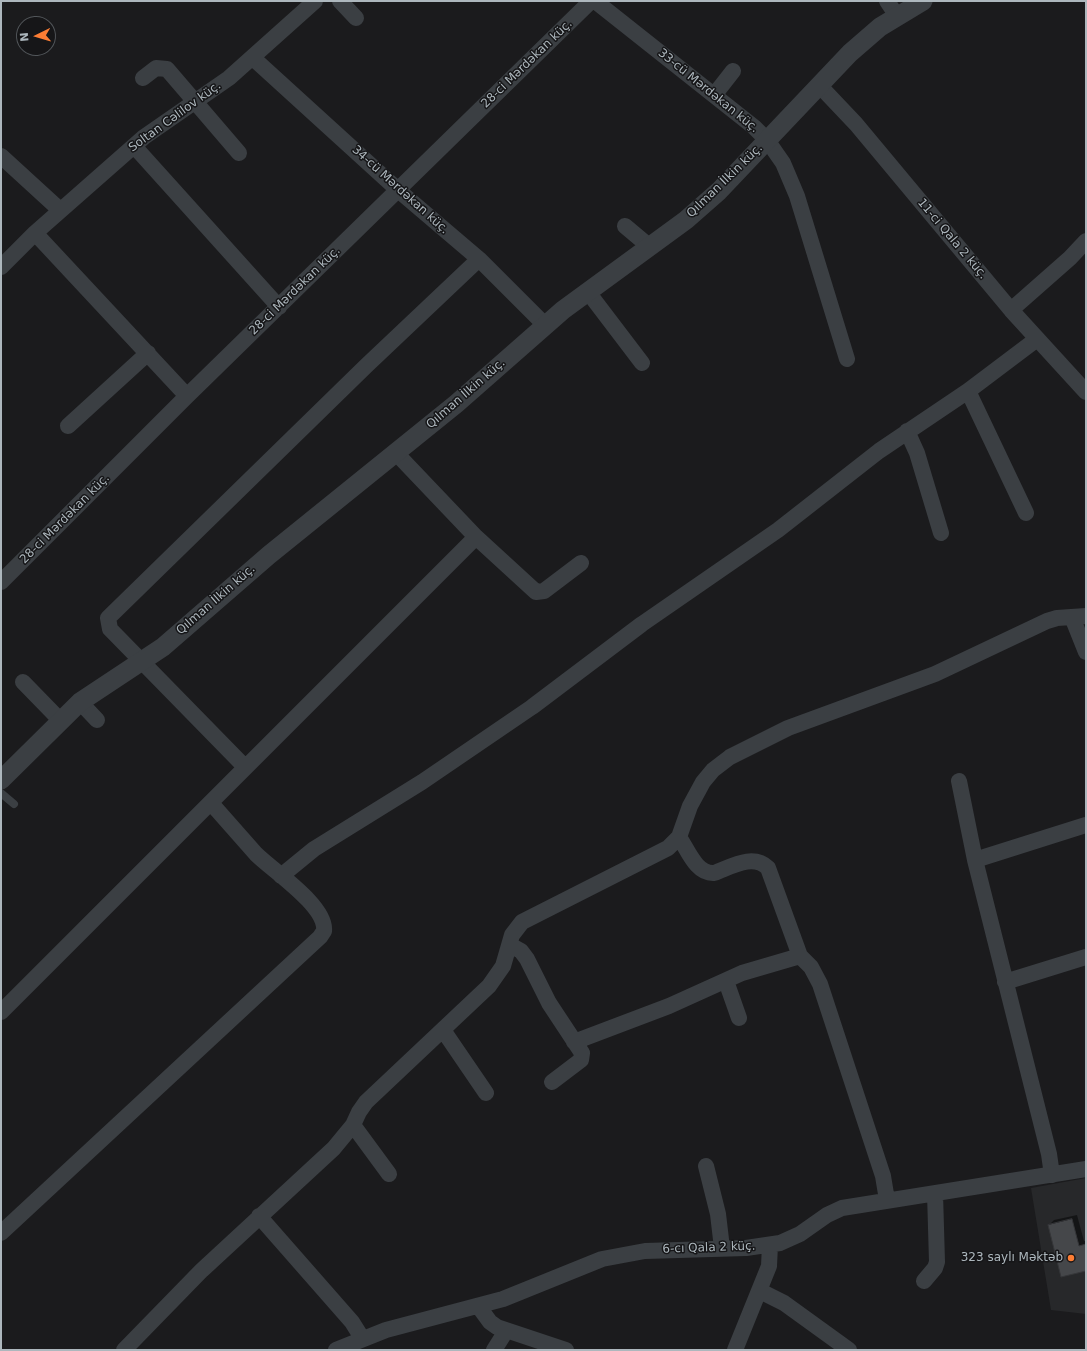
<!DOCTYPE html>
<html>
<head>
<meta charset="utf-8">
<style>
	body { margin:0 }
	#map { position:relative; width:1087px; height:1351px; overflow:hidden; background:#1b1b1d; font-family:"DejaVu Sans",sans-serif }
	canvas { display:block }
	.frame { position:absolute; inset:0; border:2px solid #adb7bd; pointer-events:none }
	.north { position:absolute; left:16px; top:16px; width:40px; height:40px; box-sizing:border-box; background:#161618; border:1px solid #52565a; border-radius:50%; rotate:265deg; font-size:11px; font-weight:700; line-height:16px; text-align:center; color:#adb7bd }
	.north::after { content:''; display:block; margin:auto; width:14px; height:18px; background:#fc7d34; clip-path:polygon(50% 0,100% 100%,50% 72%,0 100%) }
</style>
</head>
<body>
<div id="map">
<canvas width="1087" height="1351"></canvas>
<div class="frame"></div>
<div class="north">N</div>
</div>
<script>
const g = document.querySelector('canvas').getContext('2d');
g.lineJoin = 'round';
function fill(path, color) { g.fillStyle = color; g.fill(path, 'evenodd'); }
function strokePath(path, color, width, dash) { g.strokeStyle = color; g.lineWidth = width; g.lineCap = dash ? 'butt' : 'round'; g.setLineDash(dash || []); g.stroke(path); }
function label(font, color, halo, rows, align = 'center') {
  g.font = font + ' "DejaVu Sans",sans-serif'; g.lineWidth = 3; g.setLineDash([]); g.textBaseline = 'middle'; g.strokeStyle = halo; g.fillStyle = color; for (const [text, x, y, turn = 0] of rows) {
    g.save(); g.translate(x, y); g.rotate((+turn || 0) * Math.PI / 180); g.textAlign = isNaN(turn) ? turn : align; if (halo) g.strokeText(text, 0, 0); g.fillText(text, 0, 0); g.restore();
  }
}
const built = new Path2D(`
	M1086,1178V1314L1051,1310L1031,1188Z`);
const shadow = new Path2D(`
	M1077,1215L1084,1241H1086V1270L1049,1225L1054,1220Z`);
const building = new Path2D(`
	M1072,1219L1079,1246L1086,1244V1271L1061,1277L1048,1225Z`);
const service = new Path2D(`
	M1,793L14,804`);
const minor = new Path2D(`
	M340,1L356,18
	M595,1L754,127L767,140L783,163L797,196L847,359
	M887,1L897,16
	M253,58L398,190L479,259L545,325
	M143,78L156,68L167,69L239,153
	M819,85L856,124L1011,310L1086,392
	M715,94L733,71
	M134,146L279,307
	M1,156L60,210
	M625,226L650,247
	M35,233L187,396
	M1,267L35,233L144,137L229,78L315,1
	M588,292L642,363
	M1011,310L1070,258L1086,241
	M968,391L1026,513
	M68,426L148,353
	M907,431L917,453L941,533
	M396,453L476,537L536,592L544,591L581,563
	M1,582L187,396L591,1
	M1072,617L1086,652
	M23,682L60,720
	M80,702L97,720
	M245,767L110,629L108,618L366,366L479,259
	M959,781L975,860L1049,1154L1052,1175
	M679,837C688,850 696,874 714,873C731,867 753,853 768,868L800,956L811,967L820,984L883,1176L887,1200
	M975,860L1086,825
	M281,876L314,849L422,782L532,707L642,624L778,530L879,451L968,391L1037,339
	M510,945L521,951L527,959L549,1003L582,1053L581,1060L552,1082
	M726,981L739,1018
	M1005,982L1086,957
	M1,1012L476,537
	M443,1030L486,1093
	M574,1042L669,1006L742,973L800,956
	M353,1125L389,1174
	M706,1166L718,1214L722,1248
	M259,1216L352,1322L362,1338
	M1,1233L320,937L324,931C327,906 273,871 256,854C241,837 226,820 211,803
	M924,1281L935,1268L937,1262L935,1193
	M760,1291L784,1303L849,1350
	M479,1307L490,1322L497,1327L566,1350
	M124,1350L202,1270L334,1148L353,1125L359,1112L366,1102L489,986L503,966L512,935L522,922L668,848L679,837L690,806L703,782L713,770L730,757L788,728L935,674L1047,621L1057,618L1086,616
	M336,1350L386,1330L503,1299L602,1259L645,1251L746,1248L780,1243L800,1234L827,1215L842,1208L1086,1169
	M494,1350L506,1331
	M735,1350L769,1266L770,1245`);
const tertiary = new Path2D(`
	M1,780L80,702L163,647L269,555L456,404L563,310L686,220L719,191L850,53L880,27L923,1`);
const markers = [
	[1071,1258,4,"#fc7d34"]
];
const streetNames = [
	["28-ci Mərdəkan küç.",527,64,-44],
	["33-cü Mərdəkan küç.",708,91,39],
	["Soltan Cəlilov küç.",175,117,-36],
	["Qılman İlkin küç.",725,181,-44],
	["34-cü Mərdəkan küç.",400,190,42],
	["11-ci Qala 2 küç.",952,239,50],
	["28-ci Mərdəkan küç.",295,291,-44],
	["Qılman İlkin küç.",466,394,-41],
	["28-ci Mərdəkan küç.",65,519,-45],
	["Qılman İlkin küç.",216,600,-41],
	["6-cı Qala 2 küç.",709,1248,-2]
];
const poiNames = [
	["323 saylı Məktəb",1063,1258]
];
fill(built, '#27282a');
fill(shadow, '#0007');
fill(building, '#45474a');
strokePath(building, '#353639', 1);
strokePath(service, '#3b3f43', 8);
strokePath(minor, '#3b3f43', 16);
strokePath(tertiary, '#3b3f43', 19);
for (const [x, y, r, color] of markers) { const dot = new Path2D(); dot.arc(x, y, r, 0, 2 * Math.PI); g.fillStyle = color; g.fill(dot); strokePath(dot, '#161618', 1.5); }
label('12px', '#adb7bd', '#161618', streetNames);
label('12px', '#adb7bd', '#161618', poiNames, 'right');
</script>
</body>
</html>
